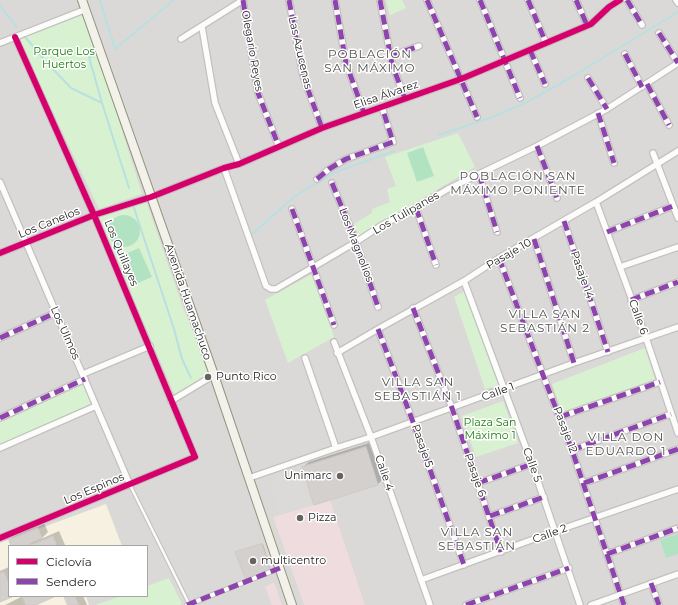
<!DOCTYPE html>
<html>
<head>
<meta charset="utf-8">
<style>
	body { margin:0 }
	#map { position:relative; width:678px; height:605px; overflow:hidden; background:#ece9e6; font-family:Montserrat,sans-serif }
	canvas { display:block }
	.legend { position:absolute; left:8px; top:545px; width:140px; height:52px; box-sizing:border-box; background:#fff; border:1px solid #a5a5a5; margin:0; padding:5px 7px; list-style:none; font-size:12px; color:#1d1d1d }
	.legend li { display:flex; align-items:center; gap:8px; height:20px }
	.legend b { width:20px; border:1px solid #a5a5a5 }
</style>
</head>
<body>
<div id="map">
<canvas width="678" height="605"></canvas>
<ul class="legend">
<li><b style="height:5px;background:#d6006c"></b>Ciclovía</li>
<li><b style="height:5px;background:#8e44ad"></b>Sendero</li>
</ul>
</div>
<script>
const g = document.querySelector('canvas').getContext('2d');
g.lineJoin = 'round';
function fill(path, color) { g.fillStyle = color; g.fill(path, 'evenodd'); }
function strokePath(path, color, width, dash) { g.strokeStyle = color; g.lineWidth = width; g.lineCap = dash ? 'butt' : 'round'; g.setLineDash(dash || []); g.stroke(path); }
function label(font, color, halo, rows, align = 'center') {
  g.font = font + ' Montserrat,sans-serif'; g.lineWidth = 3; g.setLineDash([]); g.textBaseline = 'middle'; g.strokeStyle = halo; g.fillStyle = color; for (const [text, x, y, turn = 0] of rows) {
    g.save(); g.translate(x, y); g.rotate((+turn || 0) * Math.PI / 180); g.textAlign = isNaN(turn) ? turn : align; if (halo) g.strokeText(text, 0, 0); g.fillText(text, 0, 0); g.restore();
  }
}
const residential = new Path2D(`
	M0,0H678V605H0ZM9,546H147V596H9Z`);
const commercial = new Path2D(`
	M330,500L365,605H304L273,517Z
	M274,582L282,605H272L265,587Z`);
const education = new Path2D(`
	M106,504L122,546H9V596H86L89,605H0V543Z`);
const park = new Path2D(`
	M386,0H402L406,8L390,15Z
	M85,13L142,194L99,209L18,39Z
	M458,133L475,167L359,236L354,224L372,213V209L390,202L387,189L396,186L385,157Z
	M146,201L182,305L211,375L176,398L98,216Z
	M314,273L334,337L288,363L265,300Z
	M465,291L498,385L485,389L454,297Z
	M645,348L655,380L562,413L552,384Z
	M83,384L91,404L0,444V422Z
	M503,401L518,443L476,457L462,416Z
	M169,578L182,604L180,605H96L121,596H147V586Z`);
const pitch = new Path2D(`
	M423,147L434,176L417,182L407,153Z
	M108 231a16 16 0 1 1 32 0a16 16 0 1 1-32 0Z
	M139,248L152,277L136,284L123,255Z
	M678,534V554L666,558L660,540Z`);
const parking = new Path2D(`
	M298,471L310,505L330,500L280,515L269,481Z`);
const shadow = new Path2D(`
	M372,442L384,478L378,484L315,504L303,467L309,462Z
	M44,523L48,532L41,539L59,531L65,545L64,546H13L10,540L16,534Z
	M263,544L270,568L269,570L236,552Z
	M9,567V596H11L0,601V571Z
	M23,596H54L34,605H5Z
	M65,596H83L87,605H69Z`);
const stream = new Path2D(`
	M100,0L115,49L174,0
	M0,6L17,27
	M25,37L50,66L71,88L102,103
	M93,57H89L102,103L129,188
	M439,135L490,118L527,102L565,81L678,12
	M133,205L174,329L182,359L191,378
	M249,237L295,196L336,172L394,151`);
const building = new Path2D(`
	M366,447L378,485L314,505L302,467Z
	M38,528L42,538L30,543L31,545L53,536L57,546H11L9,540Z
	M262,544L270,570L246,580L235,552Z
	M4,572L9,584V596H14L0,602V573Z
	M22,596H56L36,605H26Z
	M64,596H75L79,605H68Z`);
const service = new Path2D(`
	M130,485L189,604`);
const pedestrian = new Path2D(`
	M187,605L280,568`);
const minor = new Path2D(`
	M243,0L258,93L279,147
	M289,0L303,76L322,128
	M335,0L346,63L364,113
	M380,0L392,64L405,99
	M427,0L477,117
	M480,0L520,98
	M528,0L546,43
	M576,0L587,25
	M627,0L642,25
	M676,0L678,3
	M202,27L215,103L239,164
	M659,33L678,63
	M181,39L243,0
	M0,43L84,10
	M530,50L545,84
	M625,54L642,87
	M391,56L419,46
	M588,78L607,109
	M647,84L669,125
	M598,113L614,163
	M537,146L557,198
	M653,153L678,218
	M224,168L266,286L271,289H276L356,242L382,225L416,208L448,189L537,146L607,109L678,63
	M479,174L497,232
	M317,179L329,169L346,159L393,142L382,107
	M0,182L130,485
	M332,183L356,242L378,307
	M596,202L646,338L678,433
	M416,208L436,265
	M292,209L334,325
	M564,221L608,352
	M607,232L673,206
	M534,239L574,363
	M0,253L94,215L151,197L224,168L239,164L322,128L461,79L591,24L609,7L620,0
	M499,258L543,375L572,450L624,605
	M620,267L678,247
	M464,281L532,464L580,605
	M631,300L678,282
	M413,308L452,408L501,552
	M378,329L413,422L464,565
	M0,338L55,313
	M334,342L371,437L430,605
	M337,353L378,329L464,281L499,258L596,202L678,151
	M305,358L336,448
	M83,374L150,346
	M171,401L214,375
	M560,417L660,382
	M0,418L85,379
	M0,448L96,406
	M572,450L671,414
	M249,478L336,448L371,437L574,363L678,327
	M478,483L532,464
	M584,483L678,449
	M490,516L544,497
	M0,538L195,457L94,215L15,37
	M607,554L678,528
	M421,580L556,531L678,489
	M651,583L659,605
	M466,605L569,568
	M591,605L678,574`);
const secondary = new Path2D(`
	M82,0L214,375L292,605`);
const quiet = new Path2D(`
	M243,0L258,93L279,147
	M289,0L303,76L322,128
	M335,0L346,63L364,113
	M380,0L392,64L405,99
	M427,0L477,117
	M480,0L520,98
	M528,0L546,43
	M576,0L587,25
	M627,0L642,25
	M659,33L678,63
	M530,50L545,84
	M625,54L642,87
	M391,56L419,46
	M588,78L607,109
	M647,84L669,125
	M598,113L614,163
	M537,146L557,198
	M479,174L497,232
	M317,179L329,169L346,159L393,142L382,107
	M332,183L356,242L378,307
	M416,208L436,265
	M292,209L334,325
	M564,221L608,352
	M607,232L673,206
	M534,239L574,363
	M499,258L543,375L572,450L624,605
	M631,300L678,282
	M413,308L452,408L501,552
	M378,329L413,422L464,565
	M0,338L55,313
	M560,417L660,382
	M0,418L85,379
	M572,450L671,414
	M478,483L532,464
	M584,483L678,449
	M490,516L544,497
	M607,554L678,528
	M651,583L659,605
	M187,605L280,568
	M466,605L569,568`);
const cycleway = new Path2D(`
	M0,253L94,215L151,197L224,168L239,164L322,128L461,79L591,24L609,7L620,0
	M0,538L195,457L94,215L15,37`);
const markers = [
	[208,377,4,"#656463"],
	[340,476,4,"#656463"],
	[300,518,4,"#656463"],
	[253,561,4,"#656463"]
];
const streetNames = [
	["Olegario Reyes",252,51,80],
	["Las Azucenas",300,53,77],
	["Elisa Álvarez",386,95,-19],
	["Los Tulipanes",406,213,-30],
	["Los Canelos",49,223,-22],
	["Los Magnolios",356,245,69],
	["Los Quillayes",121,253,67],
	["Pasaje 10",509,254,-30],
	["Pasaje 14",582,275,71],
	["Avenida Huamachuco",188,302,71],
	["Calle 6",638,317,70],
	["Los Ulmos",65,333,66],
	["Calle 1",498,392,-20],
	["Pasaje 12",565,430,69],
	["Pasaje 5",422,446,71],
	["Calle 5",532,465,70],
	["Calle 4",384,473,71],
	["Pasaje 6",475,475,71],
	["Los Espinos",94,489,-23],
	["Calle 2",550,534,-20]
];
const parkNames = [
	["Parque Los",64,52],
	["Huertos",64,65],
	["Plaza San",490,423],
	["Máximo 1",490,436]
];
const poiNames = [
	["Punto Rico",216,377],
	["Unimarc",332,476,"right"],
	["Pizza",308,518],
	["multicentro",261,561]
];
const neighbourhoodNames = [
	["POBLACIÓN",370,54],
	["SAN MÁXIMO",370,68],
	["POBLACIÓN SAN",518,176],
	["MÁXIMO PONIENTE",518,190],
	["VILLA SAN",545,314],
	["SEBASTIÁN 2",545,328],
	["VILLA SAN",418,382],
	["SEBASTIÁN 1",418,396],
	["VILLA DON",626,437],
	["EDUARDO 1",626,451],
	["VILLA SAN",477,532],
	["SEBASTIÁN",477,546]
];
fill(residential, '#dbd9d7');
fill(commercial, '#eedcde');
fill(education, '#f6f1e0');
fill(park, '#d8f2d1');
fill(pitch, '#b1e3c3');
fill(parking, '#dcdad9');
fill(shadow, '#0003');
strokePath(stream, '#b9e0e0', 2);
fill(building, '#d4d0ce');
strokePath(building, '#cfcac7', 1);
strokePath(service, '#c3c1c0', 4.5);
strokePath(pedestrian, '#c3c1c0', 6);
strokePath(minor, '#c3c1c0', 8);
strokePath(secondary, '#96937e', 10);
strokePath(service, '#fcfcfb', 2.5);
strokePath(pedestrian, '#fcfcfb', 4);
strokePath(minor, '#fcfcfb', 5.5);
strokePath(secondary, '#f3f2ea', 8);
strokePath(quiet, '#8e44ad', 5, [10, 5]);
strokePath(cycleway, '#d6006c', 6);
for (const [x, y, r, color] of markers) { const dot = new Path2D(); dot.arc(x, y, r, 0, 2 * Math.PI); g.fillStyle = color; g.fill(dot); strokePath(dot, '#fff', 1.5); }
label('11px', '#1d1d1d', '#fff', streetNames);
label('11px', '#197c0b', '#fff', parkNames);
label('11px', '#1d1d1d', '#fff', poiNames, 'left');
g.letterSpacing = '1px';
label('12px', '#505050', '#fff', neighbourhoodNames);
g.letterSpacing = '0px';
</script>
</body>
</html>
